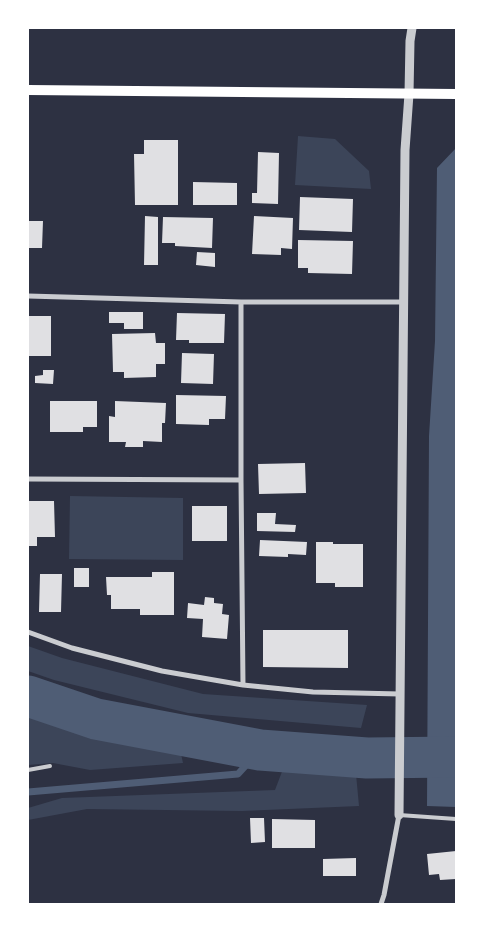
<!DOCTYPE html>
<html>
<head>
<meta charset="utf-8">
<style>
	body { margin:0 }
	#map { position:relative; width:484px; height:932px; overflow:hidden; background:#2d3142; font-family:Lato,sans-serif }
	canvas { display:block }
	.frame { position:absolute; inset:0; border:29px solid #fff; pointer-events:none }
</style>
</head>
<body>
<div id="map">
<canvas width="484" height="932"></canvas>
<div class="frame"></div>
</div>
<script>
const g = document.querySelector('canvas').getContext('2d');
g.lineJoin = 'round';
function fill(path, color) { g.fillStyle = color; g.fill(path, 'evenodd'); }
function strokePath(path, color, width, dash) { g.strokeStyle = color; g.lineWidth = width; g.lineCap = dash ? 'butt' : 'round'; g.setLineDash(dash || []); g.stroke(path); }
const green = new Path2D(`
	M298,136L335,139L369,171L371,189L295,185Z
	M70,496L183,498V560L69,559Z
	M28,646L62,658L203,694L367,705L361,728L188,713L54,680L28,671Z
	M28,714L82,731L180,749L183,763L90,770L53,763L28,765Z
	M283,769L356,774L359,806L242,811L87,809L28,820V808L62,798L275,790Z`);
const water = new Path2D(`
	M456,148V807L427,806L429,436L435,341L437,168Z`);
const stream = new Path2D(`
	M28,792L238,774L260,750`);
const river = new Path2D(`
	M28,696L96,719L260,750L367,758L456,757`);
const building = new Path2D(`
	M144,140H178V205H135L134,154H144Z
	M258,152L279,153L278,204L252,203V193H257Z
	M193,182L237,183V205H193Z
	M300,197L353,199L352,232L299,230Z
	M145,216L158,217V265H144Z
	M254,216L293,218L292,249L281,248V255L252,254Z
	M163,217L213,218L212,248L175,246V243H162Z
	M28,221H43L42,248H28Z
	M298,240L353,241L352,274L308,273V268H298Z
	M197,252L215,253V267L196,265Z
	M109,312H143V329H124V323H109Z
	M177,313L225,314L224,343H189V340H176Z
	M28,316H51V356H28Z
	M155,333L156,343H165V364H156V377L124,378V372H113L112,334Z
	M182,353L214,354L213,384L181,383Z
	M43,370H54L53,384L35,383V376L43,375Z
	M176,395L226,396L225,419H209V425L176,424Z
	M50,401H97V427H83V432H50Z
	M115,401L166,403L165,423H162V442L143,441V447H125L126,442H109V416L115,417Z
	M305,463L306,493L259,494L258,464Z
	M28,501H54L55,537H37V546H28Z
	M192,506H227V541H192Z
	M257,513H276L275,524L296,525L295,532L257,531Z
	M260,540L307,542L306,555L288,554V557L259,556Z
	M316,542H333V544H363V587H335V583H316Z
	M74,568H89V587H74Z
	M152,572H174V615H140V609H111V595H107L106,577H152Z
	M40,574H62L61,612H39Z
	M205,597L214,598V603L223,604L222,614L229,615L227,639L202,637L203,619L187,618L188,603L204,605Z
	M263,630H348V668L263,667Z
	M250,818H264L265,842L251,843Z
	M272,819L315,820V848H272Z
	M456,851V879L440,880L439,874L429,875L427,854Z
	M356,858V876H323V859Z`);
const service = new Path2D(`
	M28,770L50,766
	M399,815L456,819`);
const minor = new Path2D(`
	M28,296L241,302H404
	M241,302V480L243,685
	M28,479L241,480
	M28,632L72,648L162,671L243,685L313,692L400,694
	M381,904L384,895L399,815`);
const tertiary = new Path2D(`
	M399,815L405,150L409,94L410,41L412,28`);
const secondary = new Path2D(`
	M28,90L456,94`);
fill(green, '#3c4559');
fill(water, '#4f5d75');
strokePath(stream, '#4f5d75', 7);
strokePath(river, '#4f5d75', 41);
fill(building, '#e0e0e3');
strokePath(service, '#caccd0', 4);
strokePath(minor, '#caccd0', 5);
strokePath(tertiary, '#caccd0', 9);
strokePath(secondary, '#fff', 10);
</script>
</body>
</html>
